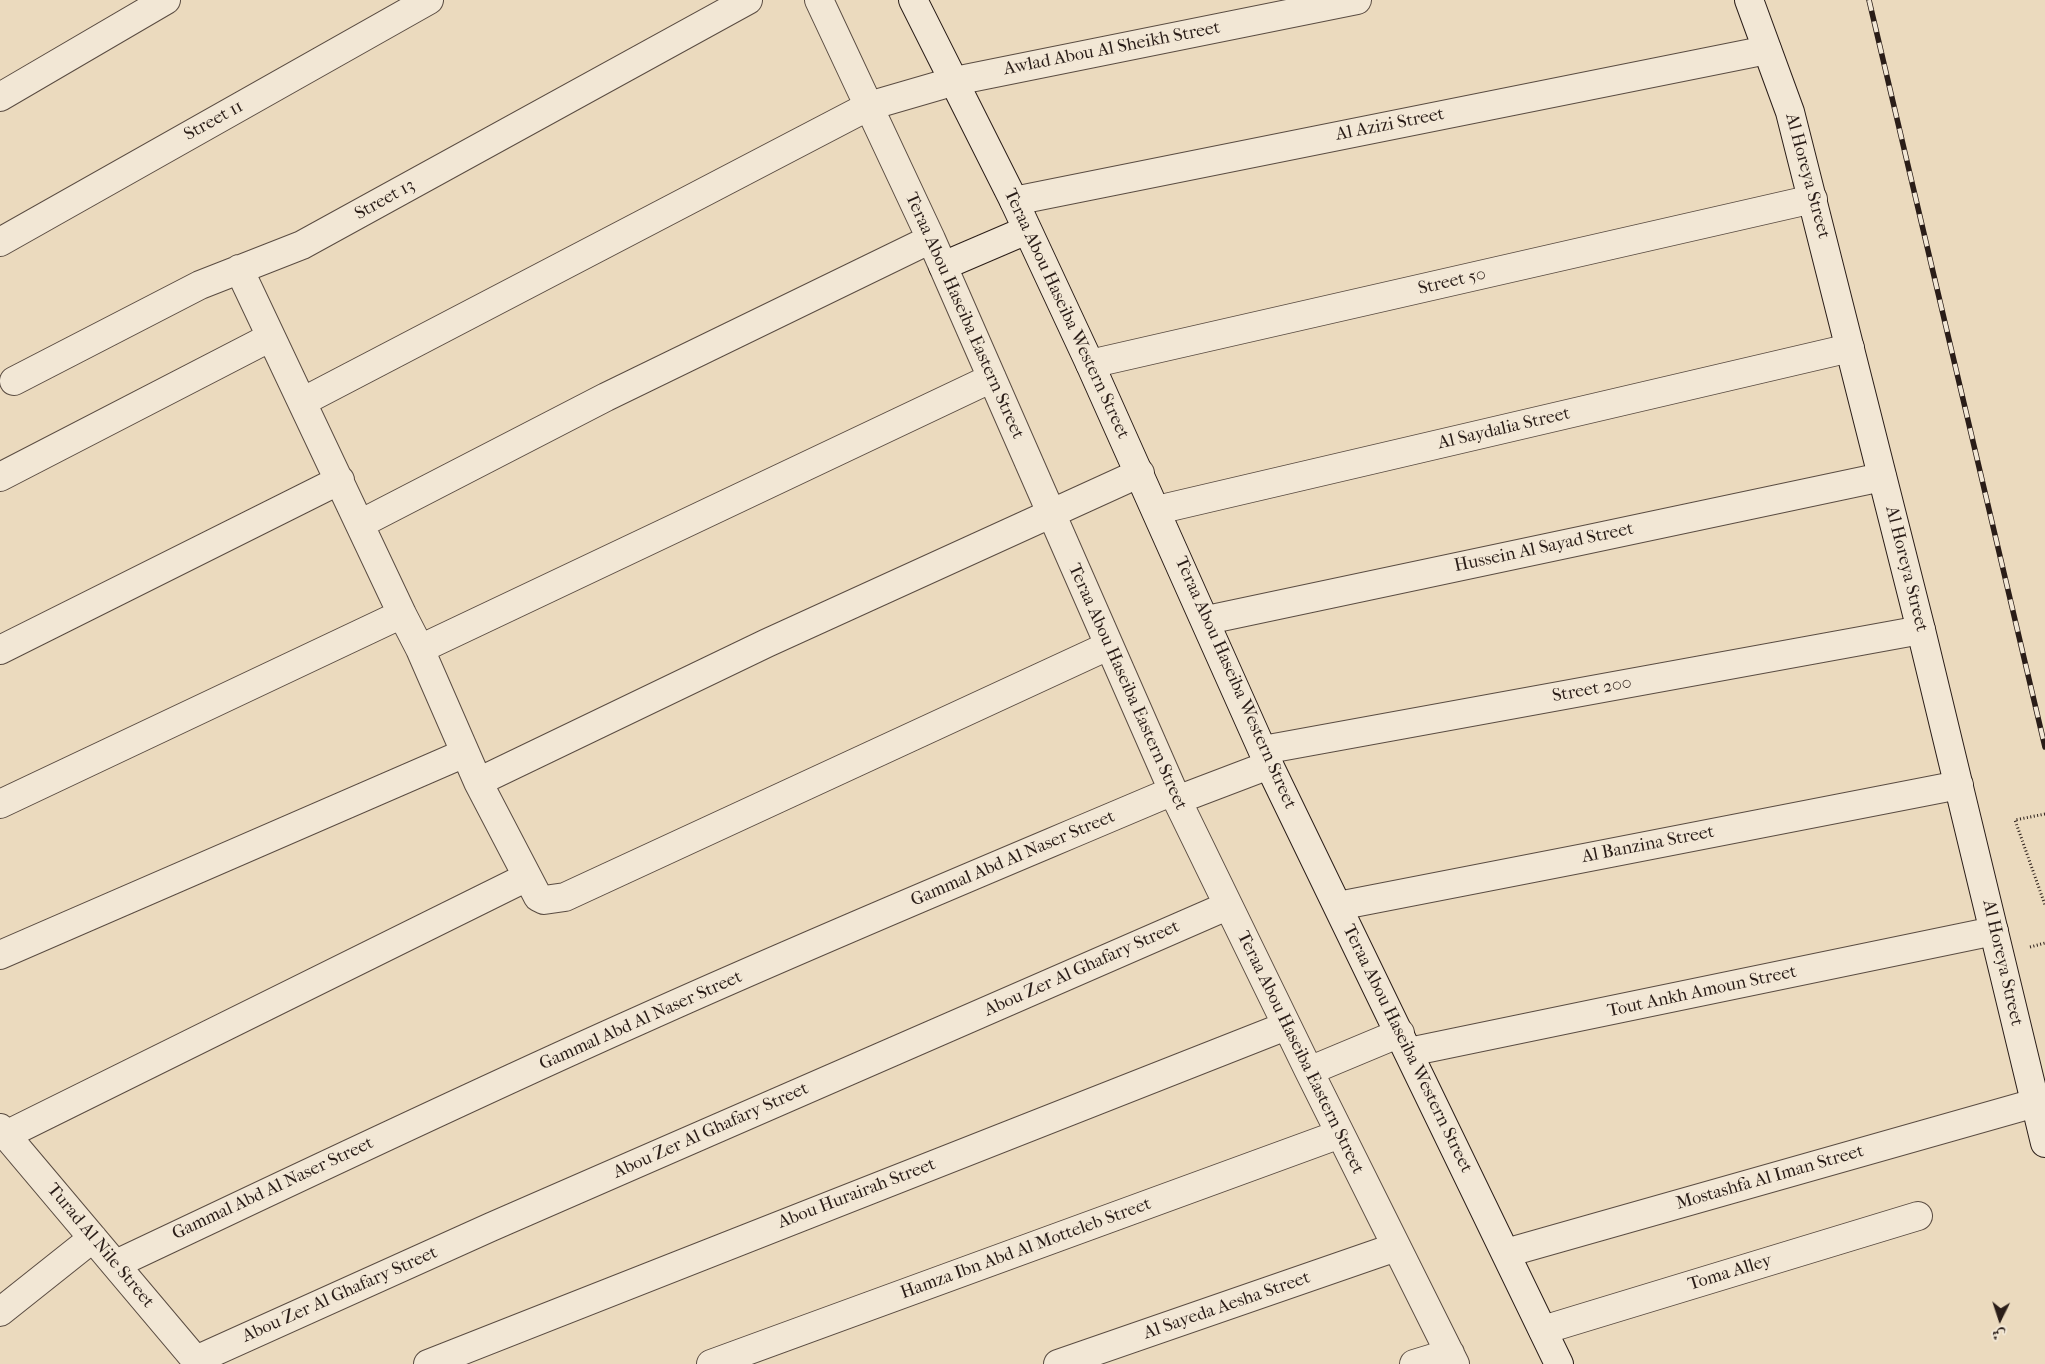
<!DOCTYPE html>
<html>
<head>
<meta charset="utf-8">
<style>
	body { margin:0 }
	#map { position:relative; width:2045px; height:1364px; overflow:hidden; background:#ebdabe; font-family:"IM FELL French Canon",Amiri,serif }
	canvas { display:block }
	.north { position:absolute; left:1975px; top:1294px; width:50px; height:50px; -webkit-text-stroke:4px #f2e7d5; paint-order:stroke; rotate:184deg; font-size:14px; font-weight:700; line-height:20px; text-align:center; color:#2a1d18 }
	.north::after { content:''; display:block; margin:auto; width:18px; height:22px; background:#2a1d18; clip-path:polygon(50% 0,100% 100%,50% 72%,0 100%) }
</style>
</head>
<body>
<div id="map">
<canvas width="2045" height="1364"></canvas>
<div class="north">ش</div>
</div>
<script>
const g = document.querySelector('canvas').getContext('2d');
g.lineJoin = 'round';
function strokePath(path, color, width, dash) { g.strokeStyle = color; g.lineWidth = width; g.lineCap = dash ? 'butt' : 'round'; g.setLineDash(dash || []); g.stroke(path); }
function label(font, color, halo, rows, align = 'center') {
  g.font = font + ' "IM FELL French Canon",serif'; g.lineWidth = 4; g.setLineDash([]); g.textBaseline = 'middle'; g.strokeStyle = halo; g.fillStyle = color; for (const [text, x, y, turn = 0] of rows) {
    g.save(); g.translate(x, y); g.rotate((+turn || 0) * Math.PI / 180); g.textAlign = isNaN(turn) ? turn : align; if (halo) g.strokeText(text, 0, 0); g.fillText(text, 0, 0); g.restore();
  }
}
const path = new Path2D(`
	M2045,814L2015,820L2045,905
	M2030,947L2045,943`);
const street = new Path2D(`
	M819,0L931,239L1177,800L1309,1071L1455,1364
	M0,97L166,0
	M1014,201L1767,50
	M0,242L429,0
	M239,269L402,614L420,649L478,782L538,897L544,900L565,897L1108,646
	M1090,364L1813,199
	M14,381L200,285L302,245L748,0
	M302,402L869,106L955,81L1357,0
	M0,477L271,337
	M1157,510L1850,348
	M360,524L606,397L931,239
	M1207,620L1882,477
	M420,649L992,378
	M0,650L340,480
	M1263,750L1921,630
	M478,782L767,643L1140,473
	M1177,800L1269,765
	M0,804L402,614
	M1338,906L1959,785
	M0,955L465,753
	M1409,1052L1994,931
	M1309,1071L1400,1033
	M0,1128L199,1364
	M6,1135L527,877
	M1506,1253L2035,1103
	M116,1264C290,1182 463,1099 638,1021C815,941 994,867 1173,791
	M0,1312L93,1238
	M1543,1330L1918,1216
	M196,1360L491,1227L1227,906
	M428,1364L1286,1026
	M711,1364L1340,1134
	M1058,1364L1396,1247
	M1414,1364L1450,1353`);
const secondary = new Path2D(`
	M913,0L1014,201L1090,364L1269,765L1559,1364
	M1749,0L1790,112L1921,630L2045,1143
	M943,266L1027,230`);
const rail = new Path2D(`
	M1869,0L2045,747`);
const streetNames = [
	["Awlad Abou Al Sheikh Street",1112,49,-11],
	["Street 11",214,121,-29],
	["Al Azizi Street",1390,125,-11],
	["Al Horeya Street",1807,176,75],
	["Street 13",385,200,-29],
	["Street 50",1452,282,-13],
	["Teraa Abou Haseiba Western Street",1066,314,65],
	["Teraa Abou Haseiba Eastern Street",964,316,66],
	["Al Saydalia Street",1504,429,-13],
	["Hussein Al Sayad Street",1544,548,-12],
	["Al Horeya Street",1906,569,76],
	["Teraa Abou Haseiba Western Street",1235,683,66],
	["Teraa Abou Haseiba Eastern Street",1127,687,66],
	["Street 200",1592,690,-10],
	["Al Banzina Street",1648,845,-11],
	["Gammal Abd Al Naser Street",1013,859,-23],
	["Al Horeya Street",2002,963,77],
	["Abou Zer Al Ghafary Street",1082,969,-24],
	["Tout Ankh Amoun Street",1702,992,-12],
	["Gammal Abd Al Naser Street",641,1021,-24],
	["Teraa Abou Haseiba Western Street",1407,1049,64],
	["Teraa Abou Haseiba Eastern Street",1300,1053,64],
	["Abou Zer Al Ghafary Street",711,1131,-24],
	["Mostashfa Al Iman Street",1770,1178,-16],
	["Gammal Abd Al Naser Street",273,1189,-25],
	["Abou Hurairah Street",857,1194,-21],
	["Turad Al Nile Street",100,1246,50],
	["Hamza Ibn Abd Al Motteleb Street",1026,1249,-20],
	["Toma Alley",1730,1273,-17],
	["Abou Zer Al Ghafary Street",340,1295,-24],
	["Al Sayeda Aesha Street",1227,1306,-19]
];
strokePath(street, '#5a4c42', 30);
strokePath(secondary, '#2a1d18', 30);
strokePath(path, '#2a1d18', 3, [1, 2.5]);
strokePath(street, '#f2e7d5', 28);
strokePath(secondary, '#f2e7d5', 28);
strokePath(rail, '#2a1d18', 5.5);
strokePath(rail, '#f2e7d5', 4, [11]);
label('18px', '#2a1d18', '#f2e7d5', streetNames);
</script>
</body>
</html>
